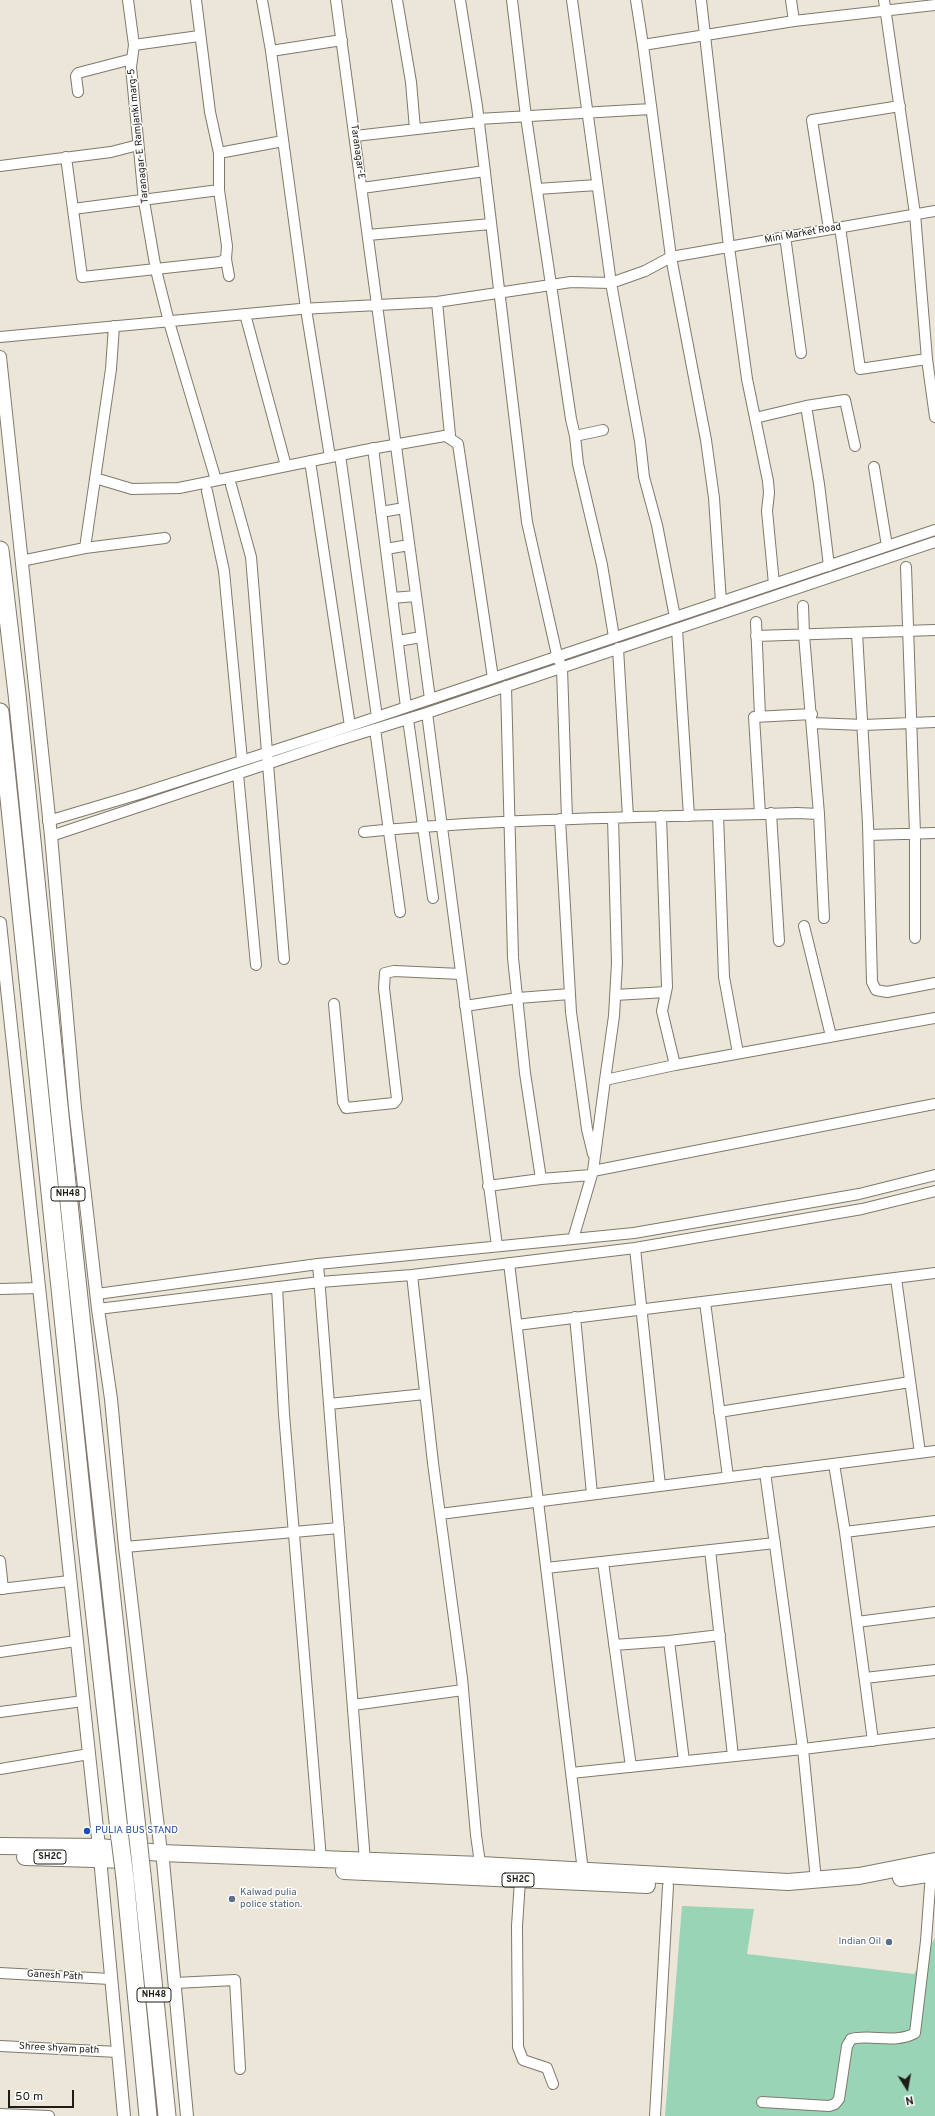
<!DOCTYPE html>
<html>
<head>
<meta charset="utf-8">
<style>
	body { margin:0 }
	#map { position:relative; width:935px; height:2116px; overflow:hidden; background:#ece6d8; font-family:Overpass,sans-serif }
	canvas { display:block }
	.north { position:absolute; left:887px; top:2068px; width:40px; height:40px; -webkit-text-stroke:3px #fff; paint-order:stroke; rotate:169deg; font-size:11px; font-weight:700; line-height:16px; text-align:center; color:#1e1c17 }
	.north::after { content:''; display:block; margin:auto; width:14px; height:18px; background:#1e1c17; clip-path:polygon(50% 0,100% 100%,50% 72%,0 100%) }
	.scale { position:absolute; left:8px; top:2090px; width:66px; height:18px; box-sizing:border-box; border:2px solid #1e1c17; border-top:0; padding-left:5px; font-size:12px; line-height:14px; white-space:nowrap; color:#1e1c17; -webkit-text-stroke:3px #fff; paint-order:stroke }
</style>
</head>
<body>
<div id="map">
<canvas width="935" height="2116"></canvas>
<div class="north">N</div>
<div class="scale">50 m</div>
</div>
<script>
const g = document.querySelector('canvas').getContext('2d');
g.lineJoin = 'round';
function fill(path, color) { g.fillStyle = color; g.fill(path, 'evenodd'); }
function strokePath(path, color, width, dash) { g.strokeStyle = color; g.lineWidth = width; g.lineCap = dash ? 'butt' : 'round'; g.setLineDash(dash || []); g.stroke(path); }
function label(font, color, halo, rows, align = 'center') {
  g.font = font + ' Overpass,sans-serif'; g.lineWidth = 3; g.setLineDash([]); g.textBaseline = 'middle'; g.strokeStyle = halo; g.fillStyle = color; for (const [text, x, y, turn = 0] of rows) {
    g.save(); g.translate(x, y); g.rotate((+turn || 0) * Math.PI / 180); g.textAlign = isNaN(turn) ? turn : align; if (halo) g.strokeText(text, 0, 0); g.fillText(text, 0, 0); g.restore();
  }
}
const green = new Path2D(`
	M682,1906L754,1909L747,1954L914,1974L935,1938V2116H665Z`);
const minor = new Path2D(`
	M128,0L134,45L131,67L144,201L156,270L169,322L216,480
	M262,0L271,51L306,309L330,457
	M336,0L430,699
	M397,0L411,82L415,129
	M460,0L477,106L527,522L557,655L562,668L567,819
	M512,0L526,117L571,419L575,436L603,430
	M572,0L611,283L640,441L644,477L657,525L675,617
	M636,0L643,45L794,21L791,0
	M701,0L729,247L747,379L768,481L769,493L767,511L774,584
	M884,0L915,214L927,359L935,417
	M794,21L935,5
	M134,45L199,36
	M643,45L671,257L706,440L714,498L721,602
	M271,51L342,40
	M78,92L76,76L78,73L132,59
	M478,119L651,109
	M355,136L479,122
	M219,153L283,141
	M66,157L82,277L220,262L226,259L227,246L219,190V153L210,112L196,0
	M0,166L111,152L138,145
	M362,188L485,171
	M537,189L597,185
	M73,209L219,190
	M840,227L860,369L927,359
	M829,229L812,120L900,106
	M368,235L491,224
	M785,236L801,353
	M226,259L229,276
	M245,314L286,466
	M0,337L300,309L437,302L571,282L611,283L645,271L671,257L935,211
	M806,406L845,400L855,446
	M755,418L806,406L819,484L829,566
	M446,436L458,444L493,678
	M575,436L578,464L602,565L614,637
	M373,448L406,707
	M340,455L377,717
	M310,461L350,726
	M874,467L887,546
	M95,478L132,489L179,488L365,450L450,435L437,302
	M231,485L251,557L284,959
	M207,491L224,571L242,760
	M381,512L404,508
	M85,548L111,369L114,326
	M386,549L409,545
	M21,561L85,548L165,538
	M906,567L915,834V938
	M392,598L416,596
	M803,606L804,635L819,814L824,918
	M756,622L760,716
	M677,629L689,816
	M857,633L868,824L872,982L876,990L887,992L935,983
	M756,636L935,630
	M398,641L421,637
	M618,648L628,817
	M506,686L513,958L525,1073L541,1179
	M427,713L497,1246
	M408,719L433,898
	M812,723L864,725L935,722
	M375,729L400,912
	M238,774L256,965
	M771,813L779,941
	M760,814L754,717L812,714
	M718,815L724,977L738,1053
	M661,816L667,987L662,1011L675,1065
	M560,819L571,1012L587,1129L593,1154
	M48,821L139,794L350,726L935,530
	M364,832C508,818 653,817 797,813L819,814
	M869,835L935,833
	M51,836L333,742L427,713L935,542
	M804,926L831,1036
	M615,995L666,992
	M334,1004L343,1102L346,1108L394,1103L397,1099L384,988L385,973L394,971L461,974
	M465,1006L518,998L570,994
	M605,1080L614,1016L617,963L613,818
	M593,1171L605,1080L675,1065L935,1018
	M488,1186L541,1179L591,1175
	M573,1239L593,1171L935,1104
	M635,1248L660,1486
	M509,1263L583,1871
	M318,1264L365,1861
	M412,1275L433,1463L462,1678L476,1835L481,1870
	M896,1278L920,1453
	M277,1287L284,1414L321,1859
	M0,1289L39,1288
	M97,1294L318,1264L634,1233L859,1194L935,1175
	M705,1302L728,1477
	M98,1309L320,1282L412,1275L635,1248L862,1209L935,1191
	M575,1317L592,1494
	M517,1325L935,1273
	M329,1404L425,1394
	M719,1412L910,1382
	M834,1464L845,1532
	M765,1472L803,1749L816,1880
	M440,1514L935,1451
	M125,1547L339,1528
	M710,1550L733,1756
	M0,1561L3,1589
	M603,1562L631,1767
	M546,1568L775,1543
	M0,1589L69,1581
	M857,1622L935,1612
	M669,1641L720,1635
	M614,1645L669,1641L684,1761
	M0,1652L76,1641
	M865,1678L935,1670
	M353,1705L463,1690
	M0,1712L83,1701
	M873,1741L845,1532L935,1521
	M0,1769L89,1754
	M571,1773L803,1749L935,1733
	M520,1880L517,1926L518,2047L523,2060L547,2068L553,2084
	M0,1973L110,1979
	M175,1983L235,1980L240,2069
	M0,2046L118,2052
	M762,2102L829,2106L835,2104L839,2099L847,2046L851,2039C871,2034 896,2044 915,2033L926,1941L931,1873
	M0,2114L49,2116
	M655,2116L668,1886`);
const tertiary = new Path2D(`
	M0,357L51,836L75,1108L98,1309L111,1399L125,1547L161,1853
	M0,923L99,1847L124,2116
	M163,1861L187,2116`);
const primary = new Path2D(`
	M0,1846L99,1847L161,1853L481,1865L788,1882L859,1876L935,1861
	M25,1857L128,1860
	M344,1871L647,1885
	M901,1878L935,1873`);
const trunk = new Path2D(`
	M0,550L17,694L74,1252L138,1838
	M0,712L86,1538L120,1839
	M142,1875L167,2116
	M125,1878L148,2116`);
const trunkBridge = new Path2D(`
	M138,1838L142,1875
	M120,1839L125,1878`);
const markers = [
	[87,1831,4,"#1a4fb4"],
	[232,1899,4,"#5c6f8a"],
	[889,1942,4,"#5c6f8a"]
];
const shields = [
	[68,1194,34],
	[50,1857,32],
	[518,1880,32],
	[154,1995,34]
];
const shieldNames = [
	["NH48",68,1194],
	["SH2C",50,1857],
	["SH2C",518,1880],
	["NH48",154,1995]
];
const streetNames = [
	["Taranagar-E Ramjanki marg-5",139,136,-96],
	["Taranagar-E",357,152,82],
	["Mini Market Road",803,234,-10],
	["Ganesh Path",55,1976,3],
	["Shree shyam path",59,2049,3]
];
const transitNames = [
	["PULIA BUS STAND",95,1831]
];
const serviceNames = [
	["Kalwad pulia",240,1893],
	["police station.",240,1905],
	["Indian Oil",881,1942,"right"]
];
fill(green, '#99d4b7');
strokePath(minor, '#7f796d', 12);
strokePath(tertiary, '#7f796d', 14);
strokePath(primary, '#7f796d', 18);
strokePath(trunk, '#7f796d', 19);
strokePath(minor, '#fff', 10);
strokePath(tertiary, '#fff', 12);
strokePath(primary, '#fff', 16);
strokePath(trunk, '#fff', 17);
strokePath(trunkBridge, '#7f796d', 19, []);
strokePath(trunkBridge, '#fff', 17);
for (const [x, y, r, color] of markers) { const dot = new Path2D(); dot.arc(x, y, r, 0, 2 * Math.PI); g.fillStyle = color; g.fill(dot); strokePath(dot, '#fff', 1.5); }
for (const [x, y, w] of shields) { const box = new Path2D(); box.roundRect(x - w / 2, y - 7, w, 14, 3); g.fillStyle = '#fff'; g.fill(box); strokePath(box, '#1e1c17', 1); }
label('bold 9px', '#1e1c17', null, shieldNames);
label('10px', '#1e1c17', '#fff', streetNames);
label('10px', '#164399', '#fff', transitNames, 'left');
label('10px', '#4e5e75', '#fff', serviceNames, 'left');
</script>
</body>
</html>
